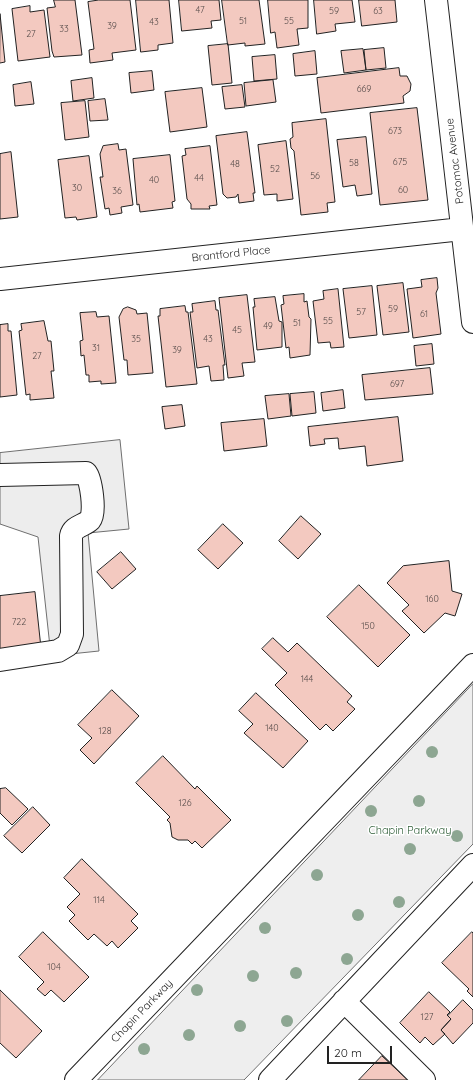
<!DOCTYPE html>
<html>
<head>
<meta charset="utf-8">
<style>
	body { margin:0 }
	#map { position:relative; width:473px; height:1080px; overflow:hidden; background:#fff; font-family:Quicksand,sans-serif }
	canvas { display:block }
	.scale { position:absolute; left:327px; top:1046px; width:65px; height:18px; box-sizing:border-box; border:2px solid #222; border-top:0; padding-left:5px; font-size:12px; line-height:14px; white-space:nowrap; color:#222; -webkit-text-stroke:3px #fff; paint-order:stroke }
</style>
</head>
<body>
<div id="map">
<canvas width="473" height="1080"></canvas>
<div class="scale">20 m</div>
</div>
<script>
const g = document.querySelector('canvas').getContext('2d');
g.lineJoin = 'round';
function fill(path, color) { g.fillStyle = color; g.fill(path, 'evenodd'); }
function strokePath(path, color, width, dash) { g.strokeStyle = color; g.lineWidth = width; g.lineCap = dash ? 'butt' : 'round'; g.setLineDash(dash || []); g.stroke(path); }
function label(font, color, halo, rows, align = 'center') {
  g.font = font + ' Quicksand,sans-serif'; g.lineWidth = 3; g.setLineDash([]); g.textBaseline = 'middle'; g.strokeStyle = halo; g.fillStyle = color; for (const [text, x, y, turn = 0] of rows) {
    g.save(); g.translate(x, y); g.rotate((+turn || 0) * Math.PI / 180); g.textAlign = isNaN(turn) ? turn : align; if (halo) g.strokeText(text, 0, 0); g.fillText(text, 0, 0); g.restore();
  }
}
const green = new Path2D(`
	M473,684V844L244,1080H98Z`);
const parking = new Path2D(`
	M120,440L129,529L88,533L99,651L51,656L38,537L0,524V453Z`);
const building = new Path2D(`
	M54,0H75L82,55L54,57L52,51L47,8L55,7Z
	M99,0H130L136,50L112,53L113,60L90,63L89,50L94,49L88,2Z
	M136,0H169L173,43L158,45V50L141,52Z
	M179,0H219L221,20L211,21L212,28L182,31Z
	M222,0H259L265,44L245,46V43L228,45Z
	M268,0H308V28L297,29L299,45L277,48L275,32L271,33Z
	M314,0H352L355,22L335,24L336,31L317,34Z
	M359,0H395L397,22L362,26Z
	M30,6V12L44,10L50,57L18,61L12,9Z
	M0,14L5,62L0,63Z
	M228,44L232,83L212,85L208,46Z
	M384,48L386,68L366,70L364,50Z
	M363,49L366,70L344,73L341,51Z
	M315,51L317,74L295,76L293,54Z
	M275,55L277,79L254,81L252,57Z
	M399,68L400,76H407L411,84L410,91L403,96L404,103L321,113L317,78Z
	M152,71L154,90L131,93L129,73Z
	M92,78L94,98L73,101L71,81Z
	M273,80L276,102L246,106L244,83Z
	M31,82L34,104L15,106L13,85Z
	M242,85L245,107L225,109L222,87Z
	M202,88L207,127L170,132L165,92Z
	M105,99L108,120L90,121L88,101Z
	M85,101L89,137L65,140L61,103Z
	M417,108L428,200L380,205L370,113Z
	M326,119L335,202L327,203L328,212L301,215L294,151L291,148L290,139L293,137L292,123Z
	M247,132L255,193H253L254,201L239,203L238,194L236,197L227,198L223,194L216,136Z
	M366,137L372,194L357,196L355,185L343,187L337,140Z
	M286,141L293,199L277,201V194L264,195L258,145Z
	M118,144L119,150L126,149L133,205L121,207L122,213L110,215L109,208L105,209L100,177H103L100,154L103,146Z
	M210,146L217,205L209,206L210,209H191V204L187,199L182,156L186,155L185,149Z
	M11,152L18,217L0,219V154Z
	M170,155L175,201L172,202L173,208L140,212L139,204L137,205L133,159Z
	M89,156L97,217L77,220L76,217L65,218L58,160Z
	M437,278L438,288L436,293L441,334L413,338L407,289L422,287L421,280Z
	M403,283L409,332L383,335L377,286Z
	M372,286L377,335L349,338L343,289Z
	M338,289L344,347L331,348L330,342L318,343L313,301L324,299L323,291Z
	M304,294V302L307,301L309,317L311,319L310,355L290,358L289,347L286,348L281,305L284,304L283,296Z
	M247,295L255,362L242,363L244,376L228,378L219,298Z
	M275,297L279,321L282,322V347L257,350L253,307H255L254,299Z
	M215,301L216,310H218L225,365H223L224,380L211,381L209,366L197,368L190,312H193L192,304Z
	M185,306L186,312H188L197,384L166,387L158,316H160V309Z
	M128,307L136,310L137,314L147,313L153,373L128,375L127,360H124L119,317L123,309Z
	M96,312L97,317L109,316L116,383L101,384V381L89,382V375H86L84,355L81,356L80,341L83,340L80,313Z
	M44,321L48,341H51L54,371H51L54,398L30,400V394L26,395L19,331L22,330L21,324Z
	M8,324V331H11L17,395L0,397V325Z
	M432,344L434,364L416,366L414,346Z
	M430,368L433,394L365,400L362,375Z
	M343,390L345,408L323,411L321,393Z
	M314,392L316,413L292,416L290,394Z
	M289,394L291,416L268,419L265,396Z
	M182,405L185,426L165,429L162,407Z
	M398,417L403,461L367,466L365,446L339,449L338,438L324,439L325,444L310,446L308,427Z
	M264,419L267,446L224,451L221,423Z
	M301,516L321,534L298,559L279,541Z
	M223,524L243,543L218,569L198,550Z
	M121,552L136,569L112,589L97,572Z
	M449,561L452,591L462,594L455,616L445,613L424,633L402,611L409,605L387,583L403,566Z
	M359,585L410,635L378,667L327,617Z
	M35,592L41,648L0,653V596Z
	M273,638L288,652L297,643L352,696L347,702L355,709L333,731L326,724L320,730L275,685L287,673L262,649Z
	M112,690L139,716L94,764L80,750L92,738L78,725Z
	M256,693L308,741L283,768L244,733L253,724L239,711Z
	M163,756L195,789L197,786L231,820L202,848L195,841L192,844L188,840H178L172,837L170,823L167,820L170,817L136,783Z
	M6,788L28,809L12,825L0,813V789Z
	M33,807L50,825L22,853L4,836Z
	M82,859L138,914L131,921L138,928L118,948L112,941L107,946L94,934L88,940L69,921L75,915L67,907L80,894L64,878Z
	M43,932L89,977L64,1002L51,990L45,996L37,989L44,982L19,957Z
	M472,932L473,933V997L467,991L469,989L442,963Z
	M0,990L42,1031L16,1058L0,1043Z
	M429,992L450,1012L447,1015L451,1019L441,1030L445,1034L433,1045L425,1037L420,1043L400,1023Z
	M463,1000L473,1010V1023L453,1044L441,1030L451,1019L448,1016Z
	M382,1056L408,1080H359Z`);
const minor = new Path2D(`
	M436,0L473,322
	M0,279L462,229
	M0,475L86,473C91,479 96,513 90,520C84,526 73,526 71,536L72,634L68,645L58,651L0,660
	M344,1001L424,1080
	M76,1080L473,665
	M270,1080L473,865`);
const trees = [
	[432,752],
	[419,801],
	[371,811],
	[457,836],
	[410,849],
	[317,875],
	[399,902],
	[358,915],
	[265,928],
	[347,959],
	[296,973],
	[253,976],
	[197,990],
	[287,1021],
	[240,1026],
	[189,1035],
	[144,1049]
];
const numberNames = [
	["47",200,10],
	["59",334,11],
	["63",378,11],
	["51",243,21],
	["55",289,21],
	["43",154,22],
	["39",112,26],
	["33",64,29],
	["27",31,34],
	["669",364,89],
	["673",395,131],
	["675",400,162],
	["58",354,163],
	["48",235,164],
	["52",275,169],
	["56",315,176],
	["44",199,178],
	["40",154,180],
	["30",77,188],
	["60",403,190],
	["36",117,191],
	["59",393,309],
	["57",361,312],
	["61",424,314],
	["55",328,321],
	["51",297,323],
	["49",268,326],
	["45",237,330],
	["35",136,339],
	["43",208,339],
	["31",96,348],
	["39",177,350],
	["27",37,356],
	["697",397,384],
	["160",432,599],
	["722",19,622],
	["150",368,626],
	["144",307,679],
	["140",272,728],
	["128",105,731],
	["126",185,803],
	["114",99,900],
	["104",54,967],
	["127",427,1017]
];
const streetNames = [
	["Potomac Avenue",455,161,-97],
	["Brantford Place",231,254,-6],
	["Chapin Parkway",142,1011,-46]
];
const parkNames = [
	["Chapin Parkway",410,831]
];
fill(green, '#eee');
strokePath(green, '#6f6f6f', 1);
fill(parking, '#ededed');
strokePath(parking, '#6f6f6f', 1);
fill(building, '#f3c9c0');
strokePath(building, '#222', 1);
strokePath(minor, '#222', 24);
strokePath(minor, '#fff', 22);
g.fillStyle = '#8da692';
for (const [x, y] of trees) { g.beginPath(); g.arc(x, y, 6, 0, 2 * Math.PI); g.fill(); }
label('9px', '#564c4a', null, numberNames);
label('11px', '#222', '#fff', streetNames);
label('11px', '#2f5e38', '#fff', parkNames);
</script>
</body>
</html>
